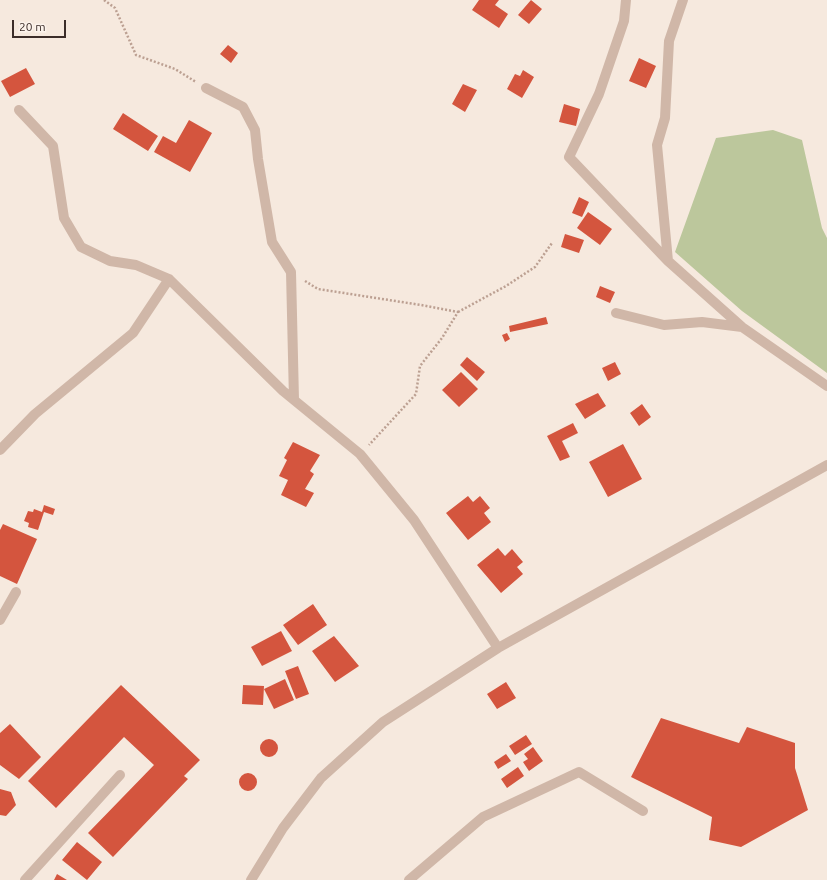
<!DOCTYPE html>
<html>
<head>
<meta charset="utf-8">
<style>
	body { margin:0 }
	#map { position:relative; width:827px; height:880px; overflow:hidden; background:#f6e9de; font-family:Ubuntu,sans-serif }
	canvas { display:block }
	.scale { position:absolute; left:12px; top:20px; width:54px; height:18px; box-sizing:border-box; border:2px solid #3c2d29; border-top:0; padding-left:5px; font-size:12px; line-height:14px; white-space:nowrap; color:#3c2d29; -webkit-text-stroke:3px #fcf3ec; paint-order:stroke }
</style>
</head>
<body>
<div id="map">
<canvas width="827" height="880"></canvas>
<div class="scale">20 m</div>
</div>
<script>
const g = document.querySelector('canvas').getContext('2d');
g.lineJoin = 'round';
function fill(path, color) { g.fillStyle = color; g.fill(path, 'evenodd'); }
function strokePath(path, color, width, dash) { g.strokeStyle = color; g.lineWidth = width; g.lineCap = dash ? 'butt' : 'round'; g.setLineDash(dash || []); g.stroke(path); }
const green = new Path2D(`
	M773,130L802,140L822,228L827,238V373L742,311L675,252L716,138Z`);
const building = new Path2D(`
	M479,0H499L495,5L508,14L499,28L472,10Z
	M531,0L542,9L529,24L518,15Z
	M228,45L238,53L231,63L220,54Z
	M639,58L656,66L646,88L629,81Z
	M26,68L35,84L10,97L1,81Z
	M523,70L534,77L522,98L507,89L515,74L520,76Z
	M463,84L477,90L465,112L452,104Z
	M564,104L580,109L576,126L559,122Z
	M123,113L158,136L148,151L113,129Z
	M189,120L212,133L190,172L154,152L163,136L176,143Z
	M579,197L589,202L582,217L572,213Z
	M588,212L612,229L600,245L577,228Z
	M565,234L584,240L579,253L561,247Z
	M600,286L615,292L610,303L596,297Z
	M546,317L548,324L510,332L509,326Z
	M507,333L510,339L505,342L502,335Z
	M467,357L485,372L477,381L460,365Z
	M615,362L621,374L608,381L602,368Z
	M461,372L478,389L459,407L442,390Z
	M598,393L606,406L585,419L575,404Z
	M642,404L651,417L639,426L630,413Z
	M573,423L578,433L562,441L570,457L560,461L547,436Z
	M293,442L320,455L310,471L314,474L305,489L314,493L306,507L281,495L288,480L279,476L287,460L284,458Z
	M623,444L642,479L608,497L589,462Z
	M468,496L473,502L480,496L490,508L484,513L491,522L468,540L446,513Z
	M44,505L55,509L53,515L44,512L38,530L28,527L29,523L24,521L28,511L33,512L34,509L42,512Z
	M3,524L37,539L17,584L0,576V530Z
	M498,548L505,556L512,549L523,562L517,567L523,574L501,593L477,565Z
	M313,604L327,625L298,645L283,625Z
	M281,631L292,651L262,666L251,647Z
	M334,636L359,666L335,682L312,651Z
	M298,666L309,694L296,699L285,671Z
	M285,679L294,700L274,709L264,689Z
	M506,682L516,698L497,709L487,694Z
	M121,685L200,760L184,776L188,779L113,857L88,833L154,765L124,737L56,808L28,781Z
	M243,685L264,686L263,705L242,704Z
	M661,718L739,743L747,727L795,743V768L808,810L741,847L709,840L712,817L631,777Z
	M10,724L41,757L19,779L0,765V733Z
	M526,735L532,744L515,755L509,746Z
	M260 748a9 9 0 1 1 18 0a9 9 0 1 1-18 0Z
	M533,747L543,761L529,771L523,762L528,759L524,754Z
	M506,754L511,761L498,769L494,762Z
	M518,767L524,776L507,788L501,779Z
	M239 782a9 9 0 1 1 18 0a9 9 0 1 1-18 0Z
	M0,789L11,792L16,805L6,816L0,815Z
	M77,842L102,862L87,880L62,860Z
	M57,874L67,880H54Z`);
const path = new Path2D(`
	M104,0L115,8L136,55L175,69L196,82
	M305,281L318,289L421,305L458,312L442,338L420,366L416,394L369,445
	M458,312L506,286L535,267L552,243`);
const minor = new Path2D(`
	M626,0L624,21L599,94L569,157L668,261L742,327L827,386
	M206,88L243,107L255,130L258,159L272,242L291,272L294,400
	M19,110L53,146L64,218L81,247L110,261L136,265L169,279L283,391L360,454L414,520L498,648
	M668,261L657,145L665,118L669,41L683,0
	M616,313L664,325L702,322L742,327
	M0,450L35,414L133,333L169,279
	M0,620L16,592
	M25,880L120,775
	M251,880L283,828L321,778L383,722L498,648L827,465
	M409,880L483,817L579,772L643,811`);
fill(green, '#bcc79c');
fill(building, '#d4553e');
strokePath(path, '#bca092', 2.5, [2, 2]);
strokePath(minor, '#d0b7a8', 10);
</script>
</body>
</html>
